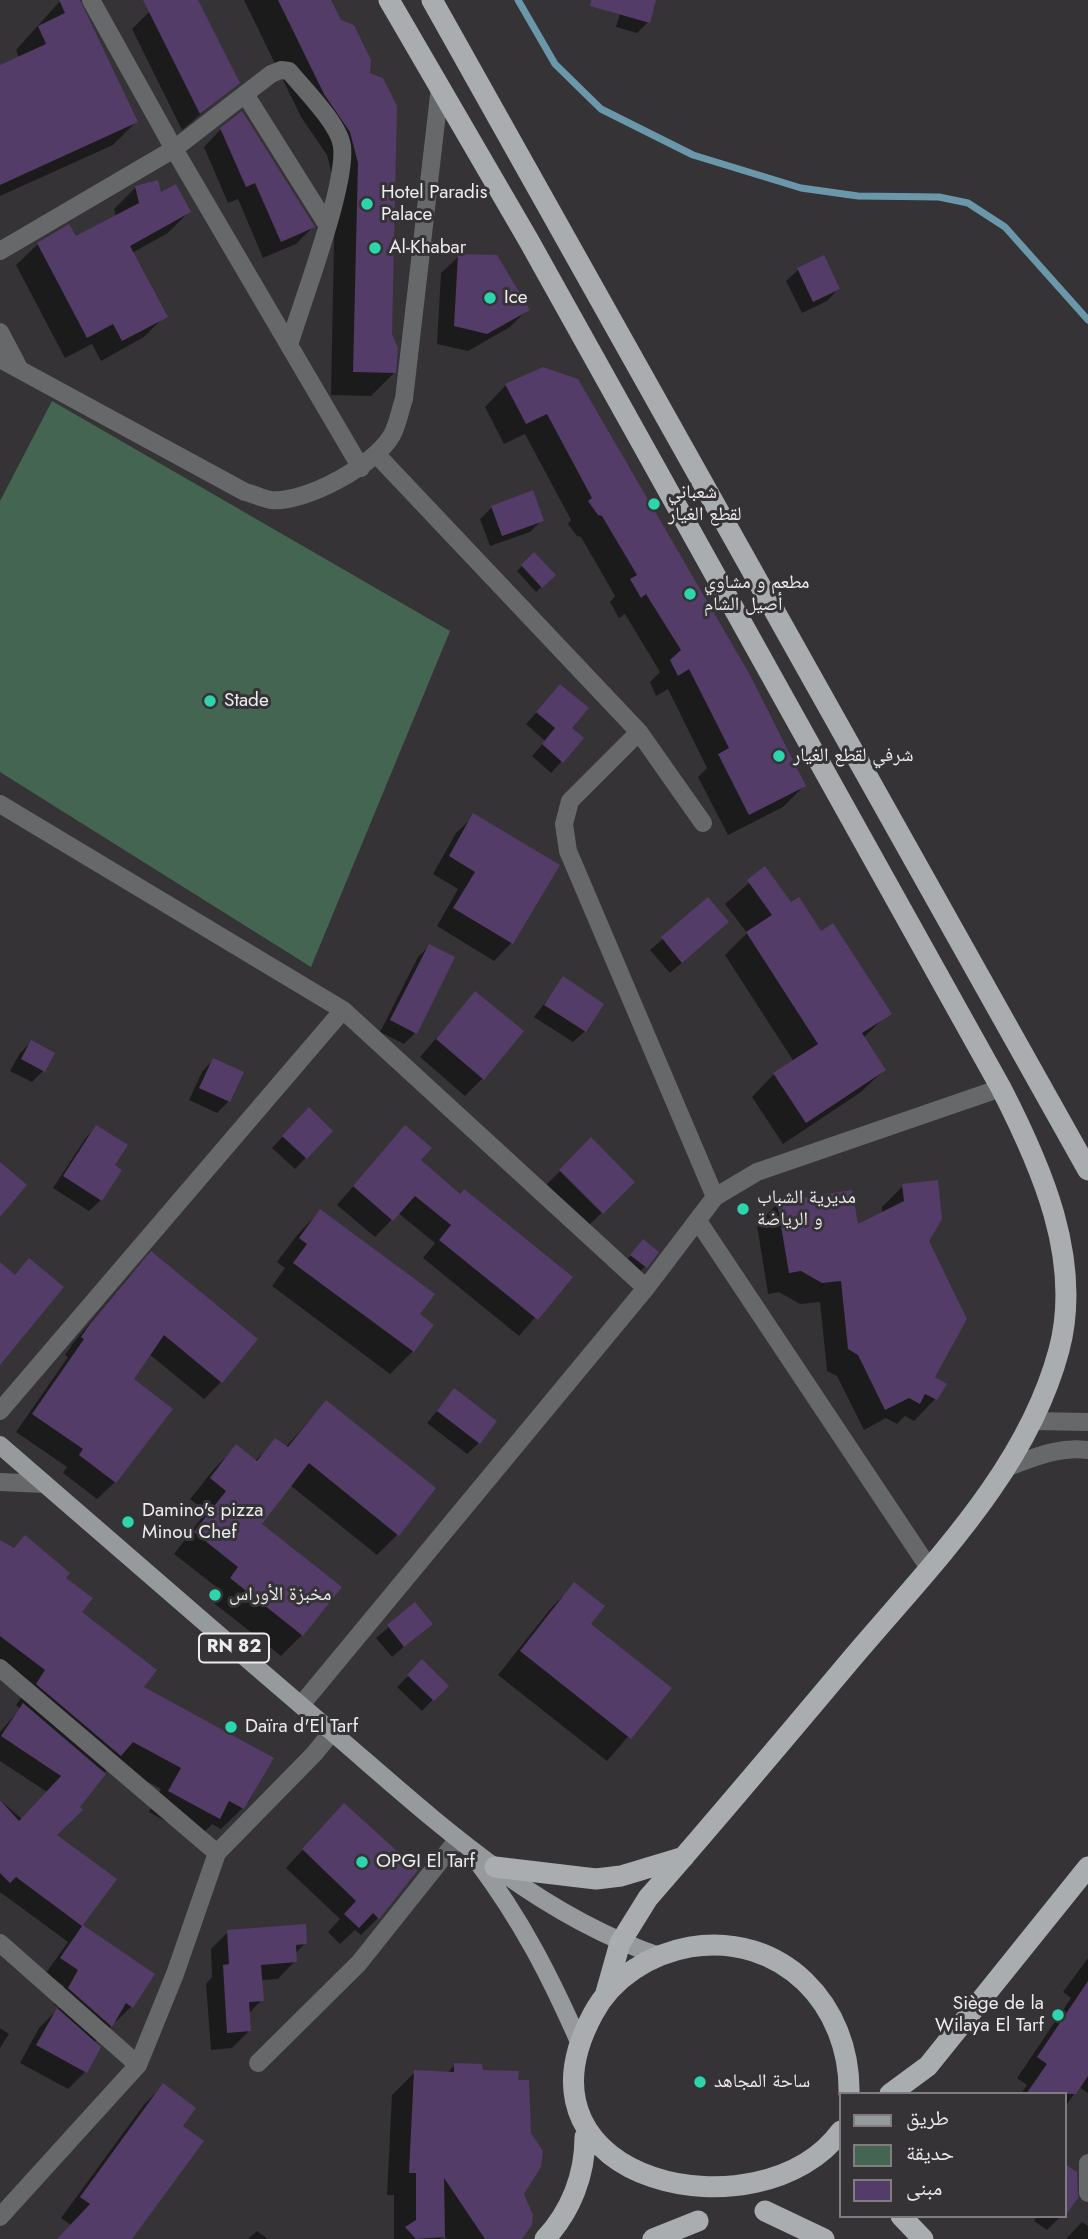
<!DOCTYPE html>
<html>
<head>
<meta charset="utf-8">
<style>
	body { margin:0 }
	#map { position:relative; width:1088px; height:2239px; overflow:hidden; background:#353336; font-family:Jost,"Noto Naskh Arabic",sans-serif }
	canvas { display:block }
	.legend { position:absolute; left:839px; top:2092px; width:228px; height:126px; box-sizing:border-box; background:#353336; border:2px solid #7f7d80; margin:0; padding:9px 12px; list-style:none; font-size:21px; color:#edecee }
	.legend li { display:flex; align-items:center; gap:14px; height:35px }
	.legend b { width:35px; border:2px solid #7f7d80 }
</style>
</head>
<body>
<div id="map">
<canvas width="1088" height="2239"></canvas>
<ul class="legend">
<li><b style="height:9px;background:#979a9c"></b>طريق</li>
<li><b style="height:19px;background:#446552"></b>حديقة</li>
<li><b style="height:19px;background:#533c68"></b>مبنى</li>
</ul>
</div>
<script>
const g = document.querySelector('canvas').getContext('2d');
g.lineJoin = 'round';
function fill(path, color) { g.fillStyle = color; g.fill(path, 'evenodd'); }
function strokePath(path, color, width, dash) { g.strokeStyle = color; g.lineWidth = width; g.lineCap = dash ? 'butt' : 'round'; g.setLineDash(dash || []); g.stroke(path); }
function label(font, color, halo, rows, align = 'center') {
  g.font = font + ' Jost,"Noto Naskh Arabic",sans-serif'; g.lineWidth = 6; g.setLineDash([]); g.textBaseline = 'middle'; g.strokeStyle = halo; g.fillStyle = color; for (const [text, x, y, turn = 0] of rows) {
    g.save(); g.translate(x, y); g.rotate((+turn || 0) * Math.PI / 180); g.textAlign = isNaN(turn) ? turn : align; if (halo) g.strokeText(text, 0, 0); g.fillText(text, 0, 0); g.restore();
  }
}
const green = new Path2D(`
	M52,401L450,631L311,967L0,772V501Z`);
const shadow = new Path2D(`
	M78,0L136,122L113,145L0,196V67L19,58L16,50L60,1Z
	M172,0H196L238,83L182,130L132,29L149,12Z
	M244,0H329L390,334L394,373L371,396L331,395L335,187L327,155L301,117Z
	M624,0H655L648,22L637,33L616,27Z
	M221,129L313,227L296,244L263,258L238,199L228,203L204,147Z
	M136,187L160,194L189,212L168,233L132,253L165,316L144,337L101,361L92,344L65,358L16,265L38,244L68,226L75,239L116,217L114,209Z
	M459,256L527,310L510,327L468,351L437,344L441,273Z
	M823,258L838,289L827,301L802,313L786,281L798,270Z
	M543,369L804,786L783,807L728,835L698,777L707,768L668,689L656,696L650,682L660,672L625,614L619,618L610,602L615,596L581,537L577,536L568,524L571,520L525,434L504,444L485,407L506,385Z
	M492,507L542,520L530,532L490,546L480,519Z
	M534,554L554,575L536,592L517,571Z
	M560,686L569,729L562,761L551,773L532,756L545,741L526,724Z
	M474,816L558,866L511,943L494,961L437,926L458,889L433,874L456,833Z
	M765,869L790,904L821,933L889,1013L863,1038L884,1070L861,1092L783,1144L752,1097L774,1074L794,1062L725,955L747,933L725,904Z
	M708,900L715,934L670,973L650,950Z
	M429,946L415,1033L404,1044L380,1032L418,957Z
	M563,979L585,1031L573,1042L534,1017Z
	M475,993L483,1078L465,1096L420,1057Z
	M31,1042L43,1071L32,1082L10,1071L20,1053Z
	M213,1060L229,1101L217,1113L189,1100L202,1072Z
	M297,1121L331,1131L295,1169L272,1148Z
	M96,1127L113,1166L101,1200L89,1211L53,1188L85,1139Z
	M405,1127L418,1160L460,1196L570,1277L519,1336L423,1258L435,1243L398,1213L375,1237L337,1205Z
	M591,1140L633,1182L584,1230L543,1188Z
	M903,1186L927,1241L932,1378L944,1384L935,1399L914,1421L905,1416L897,1424L886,1418L864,1430L837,1376L827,1371L820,1302L800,1304L779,1292L768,1294L757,1225L778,1203L856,1227L882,1214V1207Z
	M320,1211L413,1351L390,1374L272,1286L285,1268L277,1262L298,1234Z
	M638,1247L657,1252L640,1272L626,1261Z
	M134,1271L221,1382L204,1399L149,1354L132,1380L115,1482L97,1499L63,1473L67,1467L16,1432L68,1357L65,1355L73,1343Z
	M454,1391L479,1443L467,1454L427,1423Z
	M326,1402L397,1535L377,1555L290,1485L260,1524L302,1635L281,1656L210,1600L219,1589L174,1554L206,1512L190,1499L215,1468L236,1447L255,1461L276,1440L285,1448Z
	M0,1542L63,1578L80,1613L141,1688L272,1758L249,1802L221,1829L212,1824L198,1839L149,1812L161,1789L112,1763L55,1835L115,1879L81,1925L153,1974L131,2007L94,2043L85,2072L68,2089L20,2063L39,2028L59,2008L54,2004L64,1986L46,1973L68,1942L0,1892V1800L22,1819L47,1792L0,1761V1732L20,1709L16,1705L25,1692L0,1672Z
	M575,1584L588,1624L669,1689L607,1761L498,1675L552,1607Z
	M415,1605L430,1624L392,1657L376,1638Z
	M422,1662L446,1686L422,1711L397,1687Z
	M327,1823L378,1918L361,1935L355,1930L340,1944L328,1932L340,1919L286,1868Z
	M228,1932L305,1943L295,1954V1961L278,1979L261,1980L262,2000L248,2014L249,2031L232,2048L211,2050L206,1984L212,1977L211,1949Z
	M1088,1958V2093L1079,2087L1065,2107V2094H1021L1027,2085L1017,2078L1071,1998L1063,1992Z
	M0,2028L9,2034L0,2048Z
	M455,2065L517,2082L530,2133L522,2194L529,2206L530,2225L519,2239H447L444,2235L440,2239H394V2195H387L392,2095L415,2072L446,2074Z
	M163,2085L194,2108L58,2239L71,2225L61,2218L143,2106Z
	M1037,2216H1061L1047,2230L1034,2221Z
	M1082,2222L1088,2226V2239H1066Z
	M257,2231L268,2239H248Z`);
const stream = new Path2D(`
	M518,0L555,64L601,109L693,155L801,188L858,196L939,197L968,203L1005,227L1088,320`);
const building = new Path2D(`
	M59,0H80L138,122L0,185V65L46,44L38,26L65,13Z
	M143,0H198L240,83L200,114Z
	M278,0H331L341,20L354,25L371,60L370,73L383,78L397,106L392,334L398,348L396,373L353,372L358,163L350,132L324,94Z
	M591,0H656L650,23L590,6Z
	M242,111L315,227L281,242L255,183L246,187L220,128Z
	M158,180L161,192L176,184L191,212L130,246L168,317L122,341L113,324L87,338L37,243L69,224L76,236L139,203L135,186Z
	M458,254L497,255L530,310L487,334L454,326Z
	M824,255L840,289L813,302L797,268Z
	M543,367L578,379L750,675L806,786L749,815L718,754L729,748L689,669L678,676L670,660L681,650L646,594L641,598L630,579L637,575L602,516L598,515L588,501L592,498L547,414L526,424L505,384Z
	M533,490L544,521L502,536L491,506Z
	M534,552L556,575L542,588L521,565Z
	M560,684L589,708L572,728L584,738L563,763L542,744L555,728L536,712Z
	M473,813L560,865L513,944L453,908L475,872L449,856Z
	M765,866L791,902L799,897L821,931L833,923L892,1014L862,1033L886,1070L806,1123L773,1073L818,1044L746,932L772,915L747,880Z
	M708,897L729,922L682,963L661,937Z
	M429,944L455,957L417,1034L390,1020Z
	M563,976L604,1004L586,1032L544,1005Z
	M475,991L524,1031L484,1080L436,1039Z
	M31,1040L55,1053L45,1072L21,1059Z
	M213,1058L244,1072L230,1102L199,1088Z
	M309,1107L333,1131L307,1159L282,1136Z
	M96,1125L128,1145L115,1165L122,1170L102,1201L63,1176Z
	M405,1125L432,1148L421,1160L460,1194L464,1189L573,1277L538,1320L439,1240L451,1225L415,1196L393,1221L353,1186Z
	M591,1137L635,1182L603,1214L559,1170Z
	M0,1162L27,1185L0,1217Z
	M938,1180L942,1219L929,1241L967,1319L935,1377L947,1384L937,1400L925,1394L920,1404L909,1398L885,1410L858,1355L848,1349L841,1281L822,1283L801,1271L789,1273L777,1202L852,1190L858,1224L904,1201L902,1184Z
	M320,1209L435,1294L420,1314L434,1325L414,1352L293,1263L307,1244L299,1238Z
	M643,1239L659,1252L647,1268L630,1255Z
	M151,1251L258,1339L222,1383L164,1335L134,1379L173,1409L116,1483L79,1455L83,1449L32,1414L84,1339L81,1337L90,1324Z
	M29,1258L64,1287L0,1365V1262L15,1275Z
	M454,1388L497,1421L480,1444L437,1411Z
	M326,1400L436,1488L399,1536L309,1463L262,1524L342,1587L303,1636L230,1578L238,1567L194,1532L226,1491L210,1478L236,1444L257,1461L275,1438L288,1447Z
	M25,1535L70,1573L66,1578L93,1598L82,1612L157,1670L144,1687L274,1758L244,1809L229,1801L220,1819L168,1791L181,1768L133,1742L121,1756L36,1684L45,1670L0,1636V1540L14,1548Z
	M574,1582L605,1606L591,1624L672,1688L631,1739L520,1651Z
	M415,1602L433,1624L404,1647L387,1625Z
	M422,1659L449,1686L434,1701L407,1675Z
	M23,1703L106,1774L80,1807L83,1810L57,1835L117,1879L83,1925L155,1974L133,2008L126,2003L112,2027L68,1988L78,1970L60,1958L82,1926L16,1877L10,1883L0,1873V1800L19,1821L61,1776L1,1736Z
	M344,1803L418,1870L379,1919L373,1913L359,1928L344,1914L356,1901L302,1849Z
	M306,1924L307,1944L296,1945L297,1962L261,1965L264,2001L249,2002L251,2031L227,2033L223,1965L229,1964L227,1930Z
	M1088,1981V2076L1076,2094H1026L1047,2064L1037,2057Z
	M57,2008L101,2047L87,2073L36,2045Z
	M454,2063L482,2064L483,2070L519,2071L518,2080H529L531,2133L543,2151L541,2167L524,2194L533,2215L532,2225L522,2239H485L444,2178L445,2237L416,2239L405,2227L416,2220V2173H409L414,2070L454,2072Z
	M163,2083L196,2108L183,2126L204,2141L132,2239H57L90,2204L80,2197Z
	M1065,2164L1077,2172L1078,2198L1065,2216Z`);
const minor = new Path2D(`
	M91,0L174,149L361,468
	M245,94L326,223
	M0,251L174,149L271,74L281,70L289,71C304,89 339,124 342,146C347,185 302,302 289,345
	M0,332L20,370
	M0,359L245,492C254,494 263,499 271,500C306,503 375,465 392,435C398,424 400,410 404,399L440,87
	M377,455L639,732L703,823
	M639,732L570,801L564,824L568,851L715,1197
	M0,804L343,1010L646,1288
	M698,1221L929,1568
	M0,1411L343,1010
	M1033,1421L1088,1422
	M1005,1468C1033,1458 1058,1446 1088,1450
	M0,1482L45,1484
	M0,1668L217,1853
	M301,1705L646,1288L715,1197L757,1172L1001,1088
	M0,1943L138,2065
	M258,2063L359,1963L457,1840
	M1088,2163V2193
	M0,2217L138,2065L175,1974L217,1853L314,1754L332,1732`);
const major = new Path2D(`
	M0,1445C109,1539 216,1633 325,1726C428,1814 528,1911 659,1956
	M477,1861C522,1921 550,1976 580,2044`);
const highway = new Path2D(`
	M389,0L529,241L1001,1088C1041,1166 1083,1260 1059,1350C1027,1470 932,1564 854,1656C786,1737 718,1818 648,1898L620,1943L605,1996
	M432,0L1088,1170
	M495,1867L596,1879L621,1876L684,1857
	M890,2094L928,2066L1088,1867
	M841,2131C762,2239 501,2185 593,2014C612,1978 650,1954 690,1947C782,1932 851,2005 849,2094
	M765,2211L824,2239
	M901,2216L923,2239
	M545,2239C571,2211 585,2175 585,2137
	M653,2239L698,2221`);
const markers = [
	[367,204,7,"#2cd5ab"],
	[375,248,7,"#2cd5ab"],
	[490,298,7,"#2cd5ab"],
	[654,504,7,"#2cd5ab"],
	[690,594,7,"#2cd5ab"],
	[210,701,7,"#2cd5ab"],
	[779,756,7,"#2cd5ab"],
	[743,1209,7,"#2cd5ab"],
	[128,1522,7,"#2cd5ab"],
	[215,1595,7,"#2cd5ab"],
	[231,1727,7,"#2cd5ab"],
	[362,1862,7,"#2cd5ab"],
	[1058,2015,7,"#2cd5ab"],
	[700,2082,7,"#2cd5ab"]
];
const shields = [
	[234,1648,70]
];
const shieldNames = [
	["RN 82",234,1648]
];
const poiNames = [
	["Hotel Paradis",381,193],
	["Palace",381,215],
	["Al-Khabar",389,248],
	["Ice",504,298],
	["شعباني",668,493],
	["لقطع الغيار",668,515],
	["مطعم و مشاوي",704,583],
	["أصيل الشام",704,605],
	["Stade",224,701],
	["شرفي لقطع الغيار",793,756],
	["مديرية الشباب",757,1198],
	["و الرياضة",757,1220],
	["Damino's pizza",142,1511],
	["Minou Chef",142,1533],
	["مخبزة الأوراس",229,1595],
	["Daïra d'El Tarf",245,1727],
	["OPGI El Tarf",376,1862],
	["Siège de la",1044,2004,"right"],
	["Wilaya El Tarf",1044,2026,"right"],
	["ساحة المجاهد",714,2082]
];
fill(green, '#446552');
fill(shadow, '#0007');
strokePath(stream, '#6b97aa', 7);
fill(building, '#533c68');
strokePath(minor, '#666869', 18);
strokePath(major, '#979a9c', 18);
strokePath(highway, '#aaadb0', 21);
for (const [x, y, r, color] of markers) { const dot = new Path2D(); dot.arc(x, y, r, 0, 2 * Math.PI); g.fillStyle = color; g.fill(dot); strokePath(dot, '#353336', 2.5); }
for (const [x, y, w] of shields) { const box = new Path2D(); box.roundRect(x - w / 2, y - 14.5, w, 29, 5); g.fillStyle = '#353336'; g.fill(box); strokePath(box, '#edecee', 2); }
label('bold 18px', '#edecee', null, shieldNames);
label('19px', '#edecee', '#353336', poiNames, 'left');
</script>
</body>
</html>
